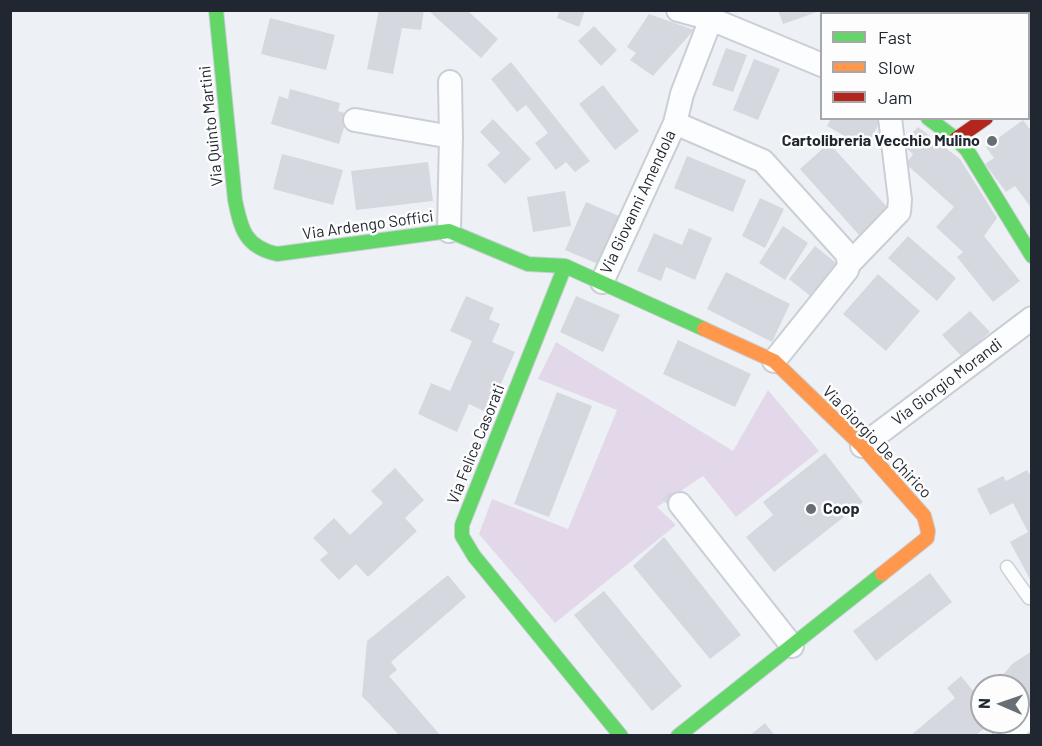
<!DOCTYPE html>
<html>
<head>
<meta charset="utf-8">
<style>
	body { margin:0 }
	#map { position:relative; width:1042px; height:746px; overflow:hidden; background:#edf1f6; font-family:Barlow,sans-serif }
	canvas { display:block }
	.frame { position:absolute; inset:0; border:12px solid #202730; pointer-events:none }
	.legend { position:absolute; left:820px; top:12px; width:210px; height:108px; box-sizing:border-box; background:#fdfdfd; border:2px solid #a5a7ab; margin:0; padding:8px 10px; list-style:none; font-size:18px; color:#202730 }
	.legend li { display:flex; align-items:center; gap:12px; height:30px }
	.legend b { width:30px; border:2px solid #a5a7ab }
	.north { position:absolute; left:970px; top:674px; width:60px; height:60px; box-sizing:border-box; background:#fdfdfd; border:2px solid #a5a7ab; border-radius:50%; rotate:272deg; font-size:16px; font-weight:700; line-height:24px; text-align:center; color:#202730 }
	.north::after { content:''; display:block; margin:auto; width:21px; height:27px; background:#686e75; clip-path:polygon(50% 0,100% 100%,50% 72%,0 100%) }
</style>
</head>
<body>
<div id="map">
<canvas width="1042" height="746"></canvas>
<div class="frame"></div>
<ul class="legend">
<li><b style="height:8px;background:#63d668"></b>Fast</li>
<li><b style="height:8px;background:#ff974d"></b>Slow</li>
<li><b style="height:8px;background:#b3261e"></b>Jam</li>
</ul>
<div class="north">N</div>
</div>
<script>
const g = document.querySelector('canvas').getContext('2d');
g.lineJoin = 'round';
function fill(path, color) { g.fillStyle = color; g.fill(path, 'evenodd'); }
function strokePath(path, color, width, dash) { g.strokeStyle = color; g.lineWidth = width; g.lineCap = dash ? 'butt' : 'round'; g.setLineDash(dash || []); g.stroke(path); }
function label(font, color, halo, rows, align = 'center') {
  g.font = font + ' Barlow,sans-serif'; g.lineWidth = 5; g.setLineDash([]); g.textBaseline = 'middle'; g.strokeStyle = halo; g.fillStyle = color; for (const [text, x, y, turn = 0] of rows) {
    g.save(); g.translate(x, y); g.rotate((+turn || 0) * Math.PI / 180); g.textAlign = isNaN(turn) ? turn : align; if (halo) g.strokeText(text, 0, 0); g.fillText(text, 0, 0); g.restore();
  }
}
const green = new Path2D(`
	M556,342L733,451L768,390L819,451L736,517L703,476L657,507L676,525L555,623L479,534L492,499L568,529L617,410L538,379Z`);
const building = new Path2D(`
	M379,10H424L421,30L402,28L393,74L367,69Z
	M432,10H467L498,39L481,58L430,12Z
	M560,10H585L579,27L557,18Z
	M778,10H820V11L783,24Z
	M887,10H965L967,14H889Z
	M993,10H1025L1027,14H995Z
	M649,14L694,30L653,76L630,60L636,53L627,47Z
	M270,18L335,35L326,70L261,54Z
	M594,26L617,50L601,66L578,41Z
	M1032,28V72L1028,74V30Z
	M726,48L747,55L733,92L712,85Z
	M754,59L780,69L758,120L733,110Z
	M511,62L590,161L575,172L566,162L556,170L535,143L548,133L526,105L517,112L491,79Z
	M603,85L639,131L615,150L579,104Z
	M290,89L340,103L338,111L348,114L339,144L271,124L279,96L288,99Z
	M831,118H882L866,148L827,126Z
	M493,119L531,159L505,184L487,165L500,153L480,132Z
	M1023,120L1032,132V209L1015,186L1006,192L985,164L994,158L986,147Z
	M918,127L960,159L997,218L984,236L1020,281L993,302L957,257L963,252L936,227L954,207L906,164L913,154L901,144Z
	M829,143L889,209L859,235L800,169Z
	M282,154L343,170L333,205L273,189Z
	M687,156L746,180L733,212L674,188Z
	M428,162L433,201L356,210L351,171Z
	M565,191L571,226L533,232L527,197Z
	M760,198L784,209L765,248L742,236Z
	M586,202L619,216L598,264L565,250Z
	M783,226L808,243L785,280L759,263Z
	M689,228L712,238L695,280L666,267L661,281L637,271L654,233L682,245Z
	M908,236L956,278L937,301L888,258Z
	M815,246L840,266L814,299L789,279Z
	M726,272L790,304L772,342L707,309Z
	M878,274L920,311L886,351L843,314Z
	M466,296L494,308L489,319L500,324L492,342L515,352L488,413L469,404L457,432L418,414L431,383L450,391L472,341L450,331Z
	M576,296L620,315L603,352L560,332Z
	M970,311L990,332L962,357L942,335Z
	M678,340L751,374L735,407L663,374Z
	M557,392L592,406L549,517L514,504Z
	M825,453L863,502L774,572L746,537L773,515L763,502Z
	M395,468L424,500L405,518L417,531L368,577L356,564L339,580L320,560L328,553L313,538L334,518L350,535L383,503L371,491Z
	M1027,470L1032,478V583L1010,542L1028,532L1013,503L990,515L977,489L1003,476L1006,481Z
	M669,492L676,498L668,505L662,499Z
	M664,537L741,635L710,659L633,566Z
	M930,573L952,602L876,661L853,631Z
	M448,575L466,597L391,662L397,670L389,676L441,736H400L362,696L367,641Z
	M604,591L682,686L652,711L574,615Z
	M1032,651V701L1018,711V686H994L1012,664Z
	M961,676L982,702V722H992L975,736H910L955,698L947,688Z
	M765,723L775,736H749Z`);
const lane = new Path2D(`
	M1007,567L1029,598L1032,596`);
const street = new Path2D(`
	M678,10L711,19L822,65
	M355,120L451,137
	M675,123L763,161L847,254L849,264L847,270L774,361
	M449,231L451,137L450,82
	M849,264L899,212L900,200L890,118
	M602,282L675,123L682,94L711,19
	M862,446L1032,318
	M680,504L792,646
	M1005,736L1032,716`);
const fast = new Path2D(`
	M216,10L235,200C241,229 245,247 277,254L449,231L528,264L565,266
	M859,10L860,14
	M928,118L956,139L967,150L1032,256
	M621,736L474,556L462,536V525L565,266L704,329
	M678,736L882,574`);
const slow = new Path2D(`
	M1028,89L1032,87
	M704,329L774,361L862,446L924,516L928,531L927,538L882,574`);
const jam = new Path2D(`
	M956,139L986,118`);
const markers = [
	[992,141,6,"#686e75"],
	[811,509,6,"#686e75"]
];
const streetNames = [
	["Via Quinto Martini",211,126,-96],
	["Via Giovanni Amendola",638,202,-65],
	["Via Ardengo Soffici",368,225,-8],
	["Via Giorgio Morandi",947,382,-37],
	["Via Giorgio De Chirico",877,442,46],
	["Via Felice Casorati",476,444,-68]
];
const poiNames = [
	["Cartolibreria Vecchio Mulino",980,141],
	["Coop",823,509,"left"]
];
fill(green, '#e2d8e9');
fill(building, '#d6d8e0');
strokePath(lane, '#cacfd6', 15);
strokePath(street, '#cacfd6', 26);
strokePath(fast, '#cacfd6', 16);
strokePath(slow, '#cacfd6', 16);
strokePath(jam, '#cacfd6', 16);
strokePath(lane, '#fcfdfe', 12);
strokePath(street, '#fcfdfe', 22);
strokePath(fast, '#63d668', 14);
strokePath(slow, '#ff974d', 14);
strokePath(jam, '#b3261e', 14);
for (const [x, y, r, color] of markers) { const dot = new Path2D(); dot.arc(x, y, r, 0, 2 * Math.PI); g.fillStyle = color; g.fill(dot); strokePath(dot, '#fdfdfd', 2); }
label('16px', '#202730', '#fdfdfd', streetNames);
label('bold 16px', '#202730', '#fdfdfd', poiNames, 'right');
</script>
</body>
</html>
